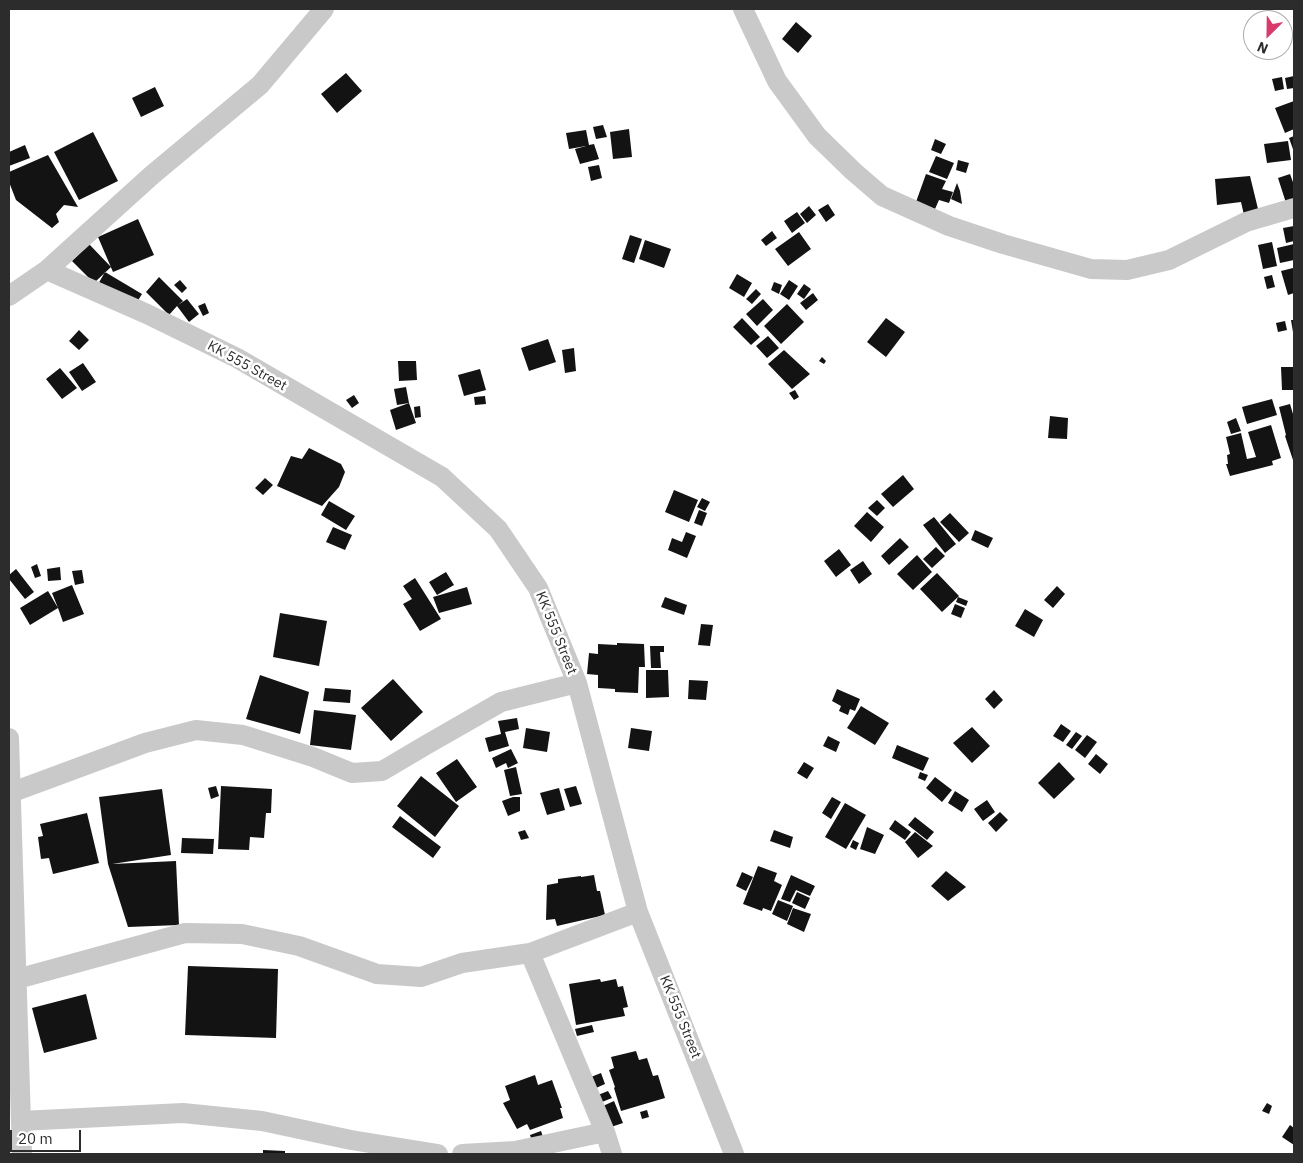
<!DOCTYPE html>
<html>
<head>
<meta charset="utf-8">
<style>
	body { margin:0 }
	#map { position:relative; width:1303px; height:1163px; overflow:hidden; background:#fff; font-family:"IBM Plex Sans",sans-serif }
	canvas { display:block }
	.frame { position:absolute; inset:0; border:10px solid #2c2c2c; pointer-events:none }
	.north { position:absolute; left:1243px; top:10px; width:50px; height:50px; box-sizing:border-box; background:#fff; border:1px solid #ababab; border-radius:50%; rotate:203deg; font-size:14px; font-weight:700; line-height:20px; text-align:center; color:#2c2c2c }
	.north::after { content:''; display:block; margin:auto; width:18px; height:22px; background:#d83a6c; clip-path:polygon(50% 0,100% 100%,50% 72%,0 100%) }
	.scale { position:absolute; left:10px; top:1130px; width:71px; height:22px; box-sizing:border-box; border:2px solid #2c2c2c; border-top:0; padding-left:6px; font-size:15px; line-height:18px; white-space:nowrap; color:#2c2c2c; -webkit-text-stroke:4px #fff; paint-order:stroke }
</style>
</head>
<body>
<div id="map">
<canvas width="1303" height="1163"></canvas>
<div class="frame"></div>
<div class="north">N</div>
<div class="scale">20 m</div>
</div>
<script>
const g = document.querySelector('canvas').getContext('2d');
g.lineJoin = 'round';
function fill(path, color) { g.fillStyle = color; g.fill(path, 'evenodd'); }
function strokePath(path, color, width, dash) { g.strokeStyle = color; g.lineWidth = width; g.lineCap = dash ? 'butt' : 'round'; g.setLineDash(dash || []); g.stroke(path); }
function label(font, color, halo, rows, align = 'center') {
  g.font = font + ' "IBM Plex Sans",sans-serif'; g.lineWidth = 5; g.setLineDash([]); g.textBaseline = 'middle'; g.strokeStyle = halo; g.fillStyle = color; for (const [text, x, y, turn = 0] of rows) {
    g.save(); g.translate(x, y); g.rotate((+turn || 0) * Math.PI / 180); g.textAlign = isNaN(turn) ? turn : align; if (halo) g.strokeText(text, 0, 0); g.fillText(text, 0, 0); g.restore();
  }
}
const building = new Path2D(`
	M796,22L812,36L798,53L782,39Z
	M346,73L362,91L337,113L321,94Z
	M1294,76V88L1287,89L1285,78Z
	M1282,77L1284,89L1275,91L1272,79Z
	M155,87L164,106L141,117L132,98Z
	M1294,101V129L1285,133L1275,108Z
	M603,125L607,137L596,139L593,127Z
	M629,129L632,157L613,159L610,132Z
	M586,130L589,145L594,144L599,159L580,164L575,149L586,146L569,149L566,133Z
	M93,132L118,181L79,200L54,152Z
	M1294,136V152L1289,138Z
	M935,139L946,144L941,154L931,150Z
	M1288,141L1291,160L1267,163L1264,144Z
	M25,145L30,158L9,166V152Z
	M48,155L78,207L64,205L56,214L59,222L52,228L16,200L9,182V172Z
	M936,156L954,163L947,179L929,172Z
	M958,160L969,163L966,173L956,170Z
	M599,165L602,178L591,181L588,167Z
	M926,174L946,181L942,189L953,192L949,203L939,200L935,209L916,202Z
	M1290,174L1294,185V203L1287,206L1278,178Z
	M1250,176L1259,213L1244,215L1241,202L1217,205L1215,179Z
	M957,183L960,191L962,204L951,199Z
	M828,204L835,215L826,222L818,210Z
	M809,206L816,215L807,223L800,214Z
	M797,212L805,223L792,233L784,221Z
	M138,219L154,255L113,272L98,237Z
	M1294,226V241L1286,243L1283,228Z
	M772,231L777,238L766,246L761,240Z
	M799,232L811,249L788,266L775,249Z
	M630,235L642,239L634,263L622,259Z
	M645,240L671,249L664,268L639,259Z
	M1272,242L1277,266L1263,269L1258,245Z
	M89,244L111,267L94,283L72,261Z
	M1294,244V260L1280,263L1277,248Z
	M1293,268L1294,274V293L1288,295L1281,271Z
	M105,272L142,294L134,307L97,286Z
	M737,274L752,283L744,297L729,288Z
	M1272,275L1275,287L1267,289L1264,277Z
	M159,277L183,301L178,305L187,299L199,314L189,322L177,306L169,315L146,292Z
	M180,280L187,288L182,293L174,285Z
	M789,280L798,286L789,300L780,294Z
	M774,282L782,285L779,294L771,290Z
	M804,284L811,289L804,299L797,294Z
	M756,289L761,294L752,304L746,299Z
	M813,293L818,300L806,310L800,303Z
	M763,299L773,310L757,326L746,314Z
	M205,303L209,313L203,316L198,306Z
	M787,304L804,322L781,344L764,326Z
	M742,318L760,337L751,345L733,327Z
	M886,318L905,332L886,357L867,342Z
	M1291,320H1294V332H1293Z
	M1285,321L1287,330L1278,332L1276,323Z
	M79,330L89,340L79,350L69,341Z
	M768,336L779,348L767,358L756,346Z
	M548,339L556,362L529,371L521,348Z
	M574,348L576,371L565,373L562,350Z
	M784,350L810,374L792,389L768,364Z
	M822,357L826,361L824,364L819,361Z
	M398,361H416L417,380L399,381Z
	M83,363L96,382L82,391L69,372Z
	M1281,367H1294V390H1282Z
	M60,368L77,388L62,399L46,379Z
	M480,369L486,390L464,396L458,375Z
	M406,387L409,403L397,405L394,389Z
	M795,390L799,397L794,400L789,393Z
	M354,395L359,403L352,408L346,400Z
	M485,396L486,404L475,405L474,397Z
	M1272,399L1277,415L1247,424L1242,407Z
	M409,403L416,423L396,430L390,410Z
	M1290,404L1293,414L1294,413V460H1293L1285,436L1286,435L1279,407Z
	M420,406L421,417L415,418L414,407Z
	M1050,416L1068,418L1067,439L1048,438Z
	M1236,418L1241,431L1231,434L1227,422Z
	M1271,425L1281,458L1272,461L1273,465L1230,476L1226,464H1228L1227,455L1230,454L1226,437L1241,433L1247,459L1256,457L1248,432Z
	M309,448L341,464L345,472L339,487L322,506L277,486L291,456L302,459Z
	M903,475L914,489L893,507L881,494Z
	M265,478L273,485L263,495L255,488Z
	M674,490L698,500L689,522L665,512Z
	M702,498L710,502L705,511L697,507Z
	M877,500L885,508L877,516L868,508Z
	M329,501L355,516L346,530L321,515Z
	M699,510L707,513L702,526L694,523Z
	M867,512L884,527L871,542L854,526Z
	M950,513L969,533L959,542L940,522Z
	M934,517L956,544L945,553L923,525Z
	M333,527L352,535L345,550L326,542Z
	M975,530L993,538L988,548L971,540Z
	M686,532L696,536L687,558L668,550L672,538L682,542Z
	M900,538L909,547L889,565L881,556Z
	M936,547L945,556L932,568L923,559Z
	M839,549L851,565L836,577L824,561Z
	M917,555L932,572L913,590L897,574Z
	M863,561L872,574L859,584L850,570Z
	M37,564L41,576L35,578L31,567Z
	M60,567L61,580L48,581L47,569Z
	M16,569L34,592L25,599L9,579V575Z
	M82,570L84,583L75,585L72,571Z
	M446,572L454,585L437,595L429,582Z
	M937,573L959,596L942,612L920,589Z
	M415,578L441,619L420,631L403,604L412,599L403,586Z
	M72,585L84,614L63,622L58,608L30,625L20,608L48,591L58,608L52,593Z
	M1057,586L1065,594L1053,608L1044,600Z
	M467,587L472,604L439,613L433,597Z
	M665,597L687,605L684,615L661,607Z
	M958,597L968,601L966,606L956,602Z
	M955,604L965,608L961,618L951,614Z
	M1025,609L1043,620L1034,637L1015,626Z
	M280,613L327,621L319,666L273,657Z
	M701,624L713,625L710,646L698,645Z
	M617,643L644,644L645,667H639L638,693L615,692V689L598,688V675L587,674L589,653L598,654V644L617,645Z
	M650,646H664V652H660L661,668H651Z
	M646,670H668L669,697L646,698Z
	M260,675L309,692L300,734L246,719Z
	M393,679L423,712L391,741L361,708Z
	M689,680L708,681L706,700L688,699Z
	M325,688L351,690L350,703L323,701Z
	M837,689L860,699L855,711L850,709L848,715L839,711L841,706L832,701Z
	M994,690L1003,700L994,709L985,699Z
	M861,706L889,723L875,745L847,728Z
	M314,710L356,715L351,750L310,745Z
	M517,718L519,729L505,732L509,746L489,752L485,738L501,734L498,721Z
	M1061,724L1071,731L1063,742L1053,736Z
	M972,727L990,746L972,763L953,743Z
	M526,728L550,732L547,752L523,748Z
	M631,728L652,731L649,751L628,748Z
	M1076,732L1082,736L1072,749L1066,745Z
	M1087,735L1097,742L1085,758L1075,750Z
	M828,736L840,742L836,752L823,746Z
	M897,745L929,758L923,771L892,758Z
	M511,749L518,763L508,768L506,763L496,768L492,758Z
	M1096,754L1108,764L1100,774L1088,764Z
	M457,759L477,787L456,802L436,773Z
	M804,762L814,768L807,779L797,773Z
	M1059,762L1075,779L1054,799L1038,783Z
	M516,767L522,794L510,796L504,770Z
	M920,772L928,775L925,781L918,778Z
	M421,776L459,806L435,837L397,806Z
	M935,777L952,790L942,802L926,788Z
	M216,786L219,796L211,799L208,788Z
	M221,786L272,789L271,813H266L264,838L250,837L249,850L218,849Z
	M576,786L582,804L570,807L564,789Z
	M559,788L565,810L547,815L540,793Z
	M162,789L171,855L112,864L176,861L179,925L128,927L108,864L99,797Z
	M955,791L969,800L962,812L948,803Z
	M513,797H520V811L508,816L502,801Z
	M832,797L841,802L831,819L822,813Z
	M987,800L995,812L983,821L974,809Z
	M845,803L866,815L846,849L825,837Z
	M1000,812L1008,820L996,832L988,823Z
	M87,813L99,863L53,874L49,858L41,859L38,837L43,836L40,824Z
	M400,816L441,847L433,858L392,827Z
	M915,817L934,832L927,840L908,825Z
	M895,820L911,832L905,840L889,829Z
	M867,827L884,835L875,854L860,849Z
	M525,830L529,838L521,840L518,832Z
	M774,830L793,837L790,848L770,841Z
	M915,832L933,846L918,858L905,842Z
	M182,838L214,839L213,854L181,853Z
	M853,840L859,843L856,850L850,847Z
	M758,866L777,873L774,881L782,885L771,911L763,908L762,911L743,904Z
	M946,871L966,887L948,901L931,886Z
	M742,872L753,877L746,891L736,886Z
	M594,875L597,891H600L605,915L557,926L555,919L546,920L547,885L558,883V879L581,876V877Z
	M791,875L815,886L810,896L796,890L790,902L781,899Z
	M797,892L810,898L805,909L792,903Z
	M778,900L793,906L787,921L772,914Z
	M793,908L811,914L804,932L787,924Z
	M188,966L278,969L276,1038L185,1035Z
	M600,979L601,982L616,979L618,987L623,986L628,1007L623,1008L625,1016L576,1025L569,984Z
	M86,994L97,1039L44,1053L32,1008Z
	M592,1025L594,1032L577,1036L575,1029Z
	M636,1051L639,1060L647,1058L653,1076L658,1075L665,1098L621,1111L614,1088L615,1087L609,1070L614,1068L611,1057Z
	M601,1073L605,1084L596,1088L591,1077Z
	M535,1075L538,1085L552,1080L562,1108H560L563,1118L530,1130L527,1124L517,1129L503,1103L510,1100L505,1086Z
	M608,1091L612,1098L602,1102L598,1095Z
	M614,1101L623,1123L611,1127L603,1106Z
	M1267,1103L1272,1106L1269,1114L1262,1111Z
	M647,1110L649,1117L642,1119L640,1112Z
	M1290,1125L1294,1128V1145L1282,1137Z
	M541,1131L544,1140L533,1144L530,1135Z
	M263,1150L285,1151V1154H263Z`);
const street = new Path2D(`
	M743,9L777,81L817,136L853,171L882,196L949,226L1003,244L1091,269L1127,270L1169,260L1246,222L1294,208
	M47,270L147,314L237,358L442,477L498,529L538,588L577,683L638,912L734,1154
	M9,296L47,270L152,175L260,85L324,9
	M9,738L22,1154
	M10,793L145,743L196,730L243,735L313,757L352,773L382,771L426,745L501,702L577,683
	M530,953L605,1132L612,1154
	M17,979L185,933L242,934L299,946L377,974L421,977L462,963L530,953L638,912
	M21,1121L183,1113L262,1121L351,1140L438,1154
	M462,1154L515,1151L605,1132`);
const streetNames = [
	["KK 555 Street",247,366,29],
	["KK 555 Street",556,633,68],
	["KK 555 Street",680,1017,68]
];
fill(building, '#131313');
strokePath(street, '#c9c9c9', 20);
label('14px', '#2c2c2c', '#fff', streetNames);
</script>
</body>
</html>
